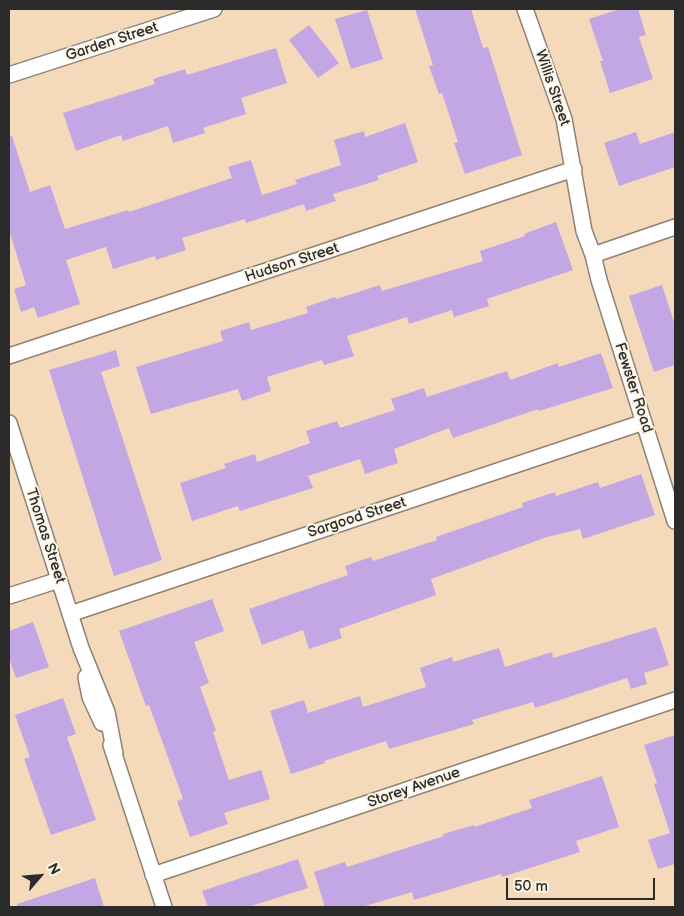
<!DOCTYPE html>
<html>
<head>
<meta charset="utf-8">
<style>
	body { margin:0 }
	#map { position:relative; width:684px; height:916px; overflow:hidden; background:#f4d9bb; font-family:"Balsamiq Sans",sans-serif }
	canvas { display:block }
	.frame { position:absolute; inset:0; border:10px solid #2b2b2b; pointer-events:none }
	.north { position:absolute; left:15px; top:851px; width:50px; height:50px; -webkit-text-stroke:4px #fcf5e5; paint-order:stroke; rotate:63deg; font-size:14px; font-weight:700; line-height:20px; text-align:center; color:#2b2b2b }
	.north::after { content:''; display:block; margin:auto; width:18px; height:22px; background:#2b2b2b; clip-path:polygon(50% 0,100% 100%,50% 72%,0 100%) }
	.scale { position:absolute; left:506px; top:878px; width:149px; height:22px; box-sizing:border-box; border:2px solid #2b2b2b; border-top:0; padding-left:6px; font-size:15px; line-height:18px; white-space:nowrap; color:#2b2b2b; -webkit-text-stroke:4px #fcf5e5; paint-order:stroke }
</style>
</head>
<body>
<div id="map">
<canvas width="684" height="916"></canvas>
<div class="frame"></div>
<div class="north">N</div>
<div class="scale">50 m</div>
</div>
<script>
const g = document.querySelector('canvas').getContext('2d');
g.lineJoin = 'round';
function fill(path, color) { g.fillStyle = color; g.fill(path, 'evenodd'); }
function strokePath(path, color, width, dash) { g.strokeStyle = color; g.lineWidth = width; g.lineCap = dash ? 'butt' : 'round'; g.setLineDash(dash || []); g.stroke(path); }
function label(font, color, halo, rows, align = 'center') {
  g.font = font + ' "Balsamiq Sans",sans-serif'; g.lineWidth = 4; g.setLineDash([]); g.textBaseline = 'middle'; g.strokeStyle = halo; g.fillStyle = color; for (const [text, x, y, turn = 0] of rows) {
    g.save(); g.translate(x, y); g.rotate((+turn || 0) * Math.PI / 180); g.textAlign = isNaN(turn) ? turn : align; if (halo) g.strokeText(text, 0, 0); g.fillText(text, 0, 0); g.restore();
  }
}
const building = new Path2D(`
	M415,9H471L483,48L488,47L522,155L465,174L454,143L458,142L442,93L439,94L429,66L433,65Z
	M620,9H638L646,35L639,37L653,79L610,93L600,61H603L589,19Z
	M367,10L383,59L351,69L335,19Z
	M309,25L339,63L318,78L289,40Z
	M276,48L287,83L241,98L246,114L203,128L205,133L173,143L168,126L123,141L121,135L76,151L63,113L155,84L153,79L185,69L187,75Z
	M405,123L418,162L377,176L379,180L333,194L336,201L306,211L304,204L246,223L245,219L182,238L186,250L156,260L155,256L113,269L106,247L66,260L80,304L38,318L34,307L21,312L14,289L26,285L9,230V137L12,136L30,192L50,185L65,229L128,210L129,212L232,178L228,167L251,160L262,195L297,184L295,180L341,165L334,140L364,131L365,137Z
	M636,132L640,144L675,132V167L619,186L604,143Z
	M556,222L573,270L487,299L489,306L454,317L452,310L409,324L407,317L347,336L354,356L324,365L322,360L267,377L271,391L242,401L238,389L151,414L136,367L223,341L220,331L249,322L251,330L308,313L306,307L335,297L336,299L380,285L382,291L483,261L480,251L525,236L524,234Z
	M662,285L675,325V365L654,372L629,296Z
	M116,350L120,366L101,372L162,560L114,576L49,370Z
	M601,353L613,388L539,411L538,409L453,438L449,428L394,449L398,463L365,474L360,459L308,476L313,488L240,511L238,506L192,521L180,483L226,468L224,464L255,454L257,462L310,443L306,431L337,421L340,428L395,410L391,399L424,388L427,397L507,371L510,380L558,363L559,367Z
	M641,474L655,515L583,539L580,529L547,537L431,579L436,595L339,629L342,638L309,649L303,630L262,645L249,609L348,575L345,566L371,557L373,561L437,540L436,537L523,507L522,503L555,492L556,496L598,482L600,488Z
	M212,599L224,631L194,642L209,683L200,687L216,731L213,732L229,780L261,770L270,799L224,813L228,824L190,837L177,801L183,799L165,749L149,705L146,706L119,631Z
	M33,622L49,667L16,678L9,658V631Z
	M656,627L669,665L644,673L647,684L631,689L627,678L535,708L533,702L472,720L474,724L389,749L386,741L324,761L325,763L291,774L270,711L304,700L308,713L360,696L363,707L426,687L420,668L452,657L453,662L499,648L505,667L552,652L553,658Z
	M63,698L76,734L67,737L96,820L51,835L24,759L30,757L15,715Z
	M675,735V864L658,869L648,840L670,833L654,784L657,783L644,745Z
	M602,776L619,827L576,841L580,852L502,877L501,874L414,900L412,892L362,907H325L314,872L345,862L347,867L444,836L443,834L474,825V827L532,808L529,800Z
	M298,859L308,888L248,907H208L202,891Z
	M95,878L104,907H17V904Z`);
const street = new Path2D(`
	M525,9L564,119L584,231L593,255L599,280L675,521
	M9,75L214,9
	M593,255L675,227
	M9,356L574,169
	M9,423L81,648L107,712L115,754
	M9,596L59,580
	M70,614L644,422
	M86,677L90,697L102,723
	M111,745L164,907
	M153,875L675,700`);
const streetNames = [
	["Garden Street",112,42,-18],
	["Willis Street",552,88,71],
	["Hudson Street",292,263,-18],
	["Fewster Road",633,388,72],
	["Sargood Street",357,518,-18],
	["Thomas Street",45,536,72],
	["Storey Avenue",414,788,-19]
];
fill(building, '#c3a7e4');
strokePath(street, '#908273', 18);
strokePath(street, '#fff', 15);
label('15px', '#2b2b2b', '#fcf5e5', streetNames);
</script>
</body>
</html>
